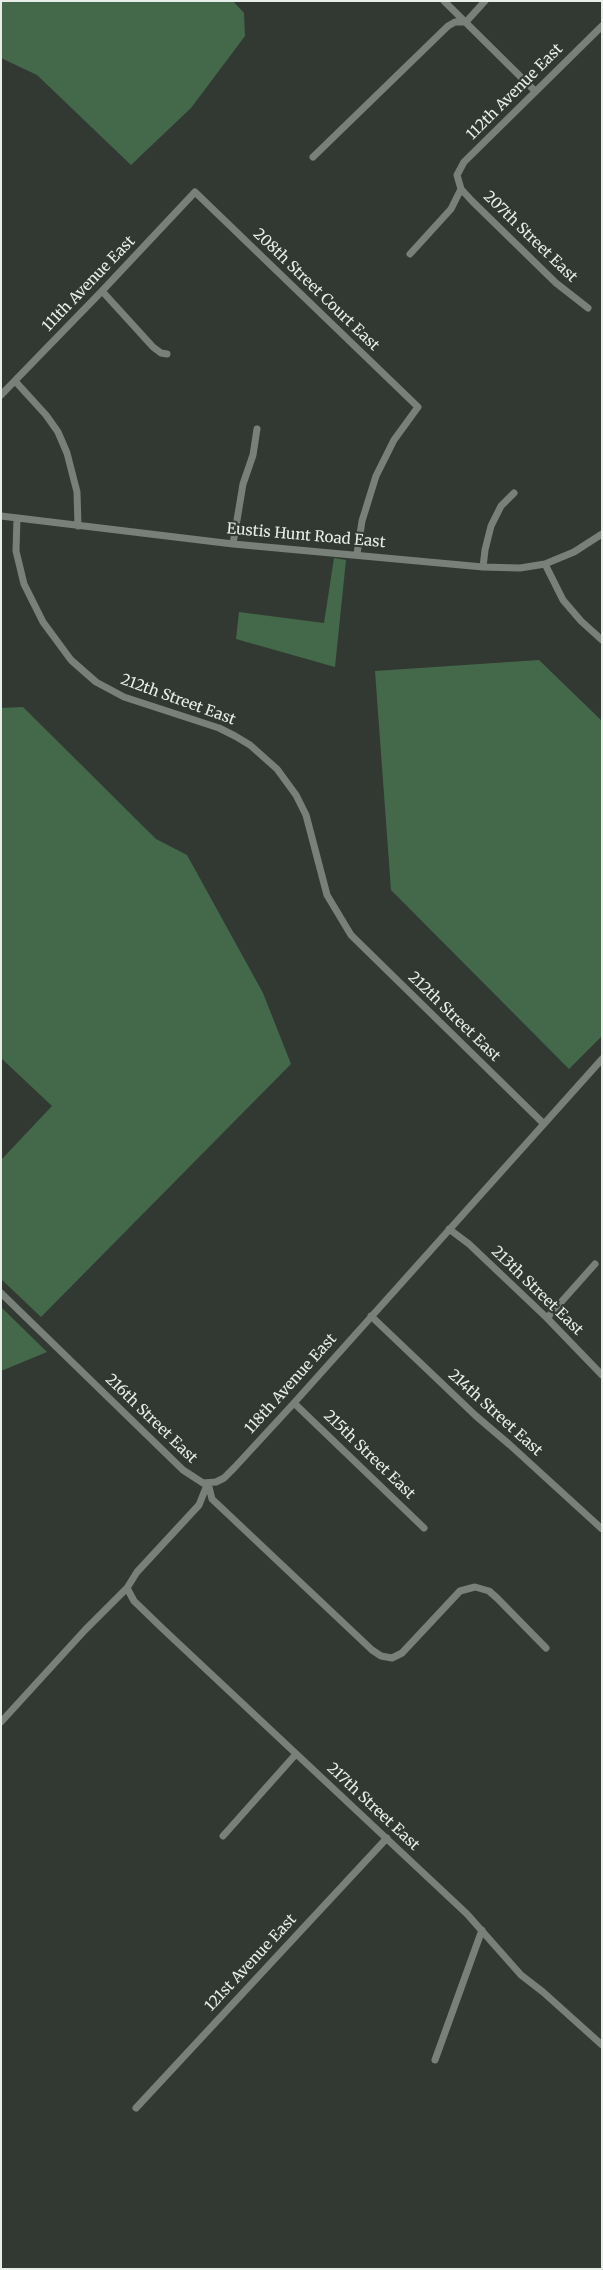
<!DOCTYPE html>
<html>
<head>
<meta charset="utf-8">
<style>
  body { margin:0 }
  #map { position:relative; width:603px; height:2270px; overflow:hidden; background:#313932; font-family:Merriweather,serif }
  canvas { display:block }
  .frame { position:absolute; inset:0; border:2px solid #e7ede8; pointer-events:none }
</style>
</head>
<body>
<div id="map">
<canvas width="603" height="2270"></canvas>
<div class="frame"></div>
</div>
<script>
const context = document.querySelector('canvas').getContext('2d');
context.lineJoin = 'round';
function fill(path, color) {
  context.fillStyle = color;
  context.fill(path, 'evenodd');
}
function shape(rows) {
  const path = new Path2D();
  for (const r of rows) {
    path.moveTo(r[0], r[1]);
    for (let i = 2; i < r.length; i += 2) path.lineTo(r[i], r[i + 1]);
  }
  return path;
}
function strokePath(path, color, width, dash) {
  context.strokeStyle = color;
  context.lineWidth = width;
  context.lineCap = dash ? 'butt' : 'round';
  context.setLineDash(dash || []);
  context.stroke(path);
}
function drawText(font, color, halo, rows, align = 'center') {
  context.font = font + ' Merriweather,serif';
  context.lineWidth = 4.5;
  context.setLineDash([]);
  context.textBaseline = 'middle';
  context.strokeStyle = halo;
  context.fillStyle = color;
  for (const [text, x, y, turn = 0] of rows) {
    context.save();
    context.translate(x, y);
    context.rotate((+turn || 0) * Math.PI / 180);
    context.textAlign = isNaN(turn) ? turn : align;
    if (halo) context.strokeText(text, 0, 0);
    context.fillText(text, 0, 0);
    context.restore();
  }
}
fill(shape([
  [1,1,233,1,244,13,245,36,191,108,131,165,37,75,1,58],
  [334,558,346,560,335,667,236,639,239,612,324,623],
  [539,660,602,721,602,1036,569,1069,391,890,375,671],
  [23,707,156,839,187,855,263,993,291,1064,41,1317,1,1279,1,1160,52,1106,1,1058,1,708],
  [1,1307,47,1352,1,1371]
]), '#44694a');
strokePath(shape([
  [444,1,535,91],
  [313,157,448,26,455,22,466,22,485,1],
  [410,254,451,209,461,189],
  [102,291,153,347,161,353,167,354],
  [588,308,556,283,472,201,461,189,457,175,464,162,602,26],
  [15,381,46,415,58,432,67,453,77,492,78,526],
  [1,395,102,291,195,192,418,407,394,440,376,476,362,521,357,554],
  [1,516,233,544,483,567,520,568,545,564,574,552,602,534],
  [17,518,16,551,24,584,43,622,71,660,96,682,124,697,219,728,235,736,250,745,277,769,296,795,306,815,327,895,351,935,544,1124],
  [233,544,243,484,253,455,257,429],
  [545,564,563,600,581,621,602,640],
  [483,567,485,550,491,526,501,506,514,493],
  [449,1229,469,1244,547,1318,602,1375],
  [1,1293,183,1470,203,1483,216,1482,224,1478,235,1467,294,1403,602,1059],
  [371,1316,476,1416,510,1445,602,1529],
  [547,1318,595,1264],
  [294,1403,424,1528],
  [208,1483,212,1499,372,1650,381,1656,392,1658,402,1653,460,1591,475,1587,489,1591,497,1598,546,1648],
  [127,1588,134,1601,163,1629,467,1914,521,1975,543,1992,602,2045],
  [1,1722,85,1630,127,1588,137,1572,199,1505,207,1485],
  [223,1836,296,1754],
  [435,2060,482,1930],
  [136,2108,387,1838]
]), '#788179', 7);
drawText('15px', '#e7ede8', '#313932', [
  ["112th Avenue East",515,92,-45],
  ["207th Street East",530,237,44],
  ["111th Avenue East",89,284,-46],
  ["208th Street Court East",316,290,44],
  ["Eustis Hunt Road East",306,536,5],
  ["212th Street East",178,700,20],
  ["212th Street East",454,1017,44],
  ["213th Street East",537,1291,44],
  ["118th Avenue East",291,1384,-48],
  ["214th Street East",495,1413,42],
  ["216th Street East",151,1419,44],
  ["215th Street East",369,1455,44],
  ["217th Street East",373,1807,43],
  ["121st Avenue East",251,1963,-47]
]);
</script>
</body>
</html>
